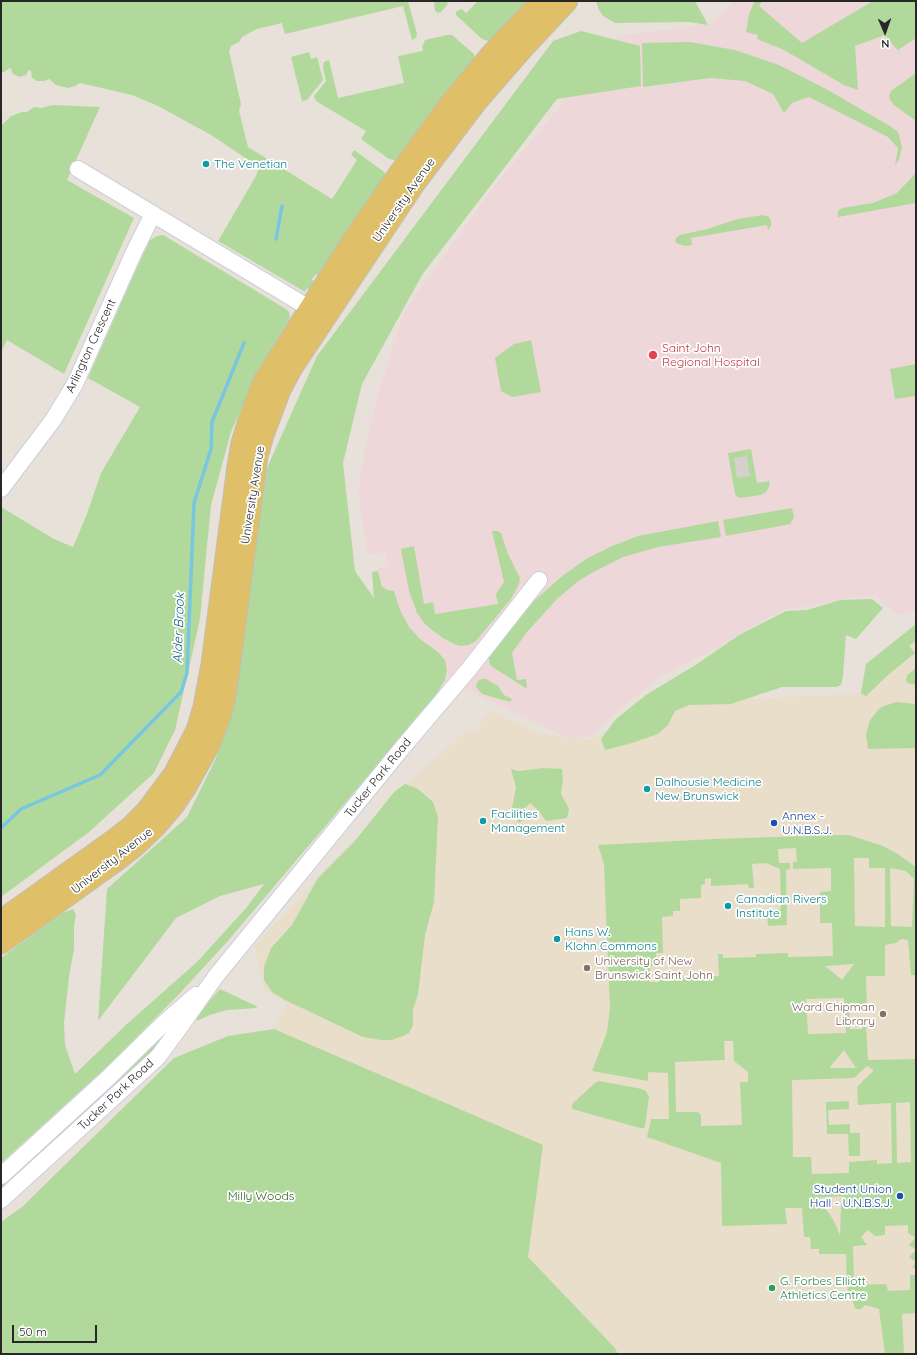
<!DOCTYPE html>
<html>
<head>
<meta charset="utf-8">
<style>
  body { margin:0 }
  #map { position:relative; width:917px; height:1355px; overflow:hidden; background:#e8e1da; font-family:Quicksand,sans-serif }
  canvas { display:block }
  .frame { position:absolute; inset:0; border:2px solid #272727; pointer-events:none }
  .north { position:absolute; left:865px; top:12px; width:40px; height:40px; -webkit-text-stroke:3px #fff; paint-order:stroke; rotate:178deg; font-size:11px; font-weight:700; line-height:16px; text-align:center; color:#272727 }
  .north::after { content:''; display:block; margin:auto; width:14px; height:18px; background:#272727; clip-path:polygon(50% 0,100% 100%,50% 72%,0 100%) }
  .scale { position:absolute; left:12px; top:1325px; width:85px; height:18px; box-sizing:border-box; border:2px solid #272727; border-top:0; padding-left:5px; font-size:12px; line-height:14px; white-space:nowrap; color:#272727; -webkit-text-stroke:3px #fff; paint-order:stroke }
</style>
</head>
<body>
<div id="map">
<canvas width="917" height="1355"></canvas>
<div class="frame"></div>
<div class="north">N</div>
<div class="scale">50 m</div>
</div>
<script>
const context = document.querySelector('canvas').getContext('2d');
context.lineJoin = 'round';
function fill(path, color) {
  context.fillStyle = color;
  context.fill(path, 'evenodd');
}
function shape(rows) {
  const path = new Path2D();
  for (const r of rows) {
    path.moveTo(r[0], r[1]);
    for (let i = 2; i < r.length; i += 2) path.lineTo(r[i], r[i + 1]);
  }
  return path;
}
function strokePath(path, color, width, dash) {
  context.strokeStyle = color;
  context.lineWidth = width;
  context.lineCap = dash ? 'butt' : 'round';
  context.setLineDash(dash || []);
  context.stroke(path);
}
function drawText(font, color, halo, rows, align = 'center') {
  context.font = font + ' Quicksand,sans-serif';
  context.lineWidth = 3.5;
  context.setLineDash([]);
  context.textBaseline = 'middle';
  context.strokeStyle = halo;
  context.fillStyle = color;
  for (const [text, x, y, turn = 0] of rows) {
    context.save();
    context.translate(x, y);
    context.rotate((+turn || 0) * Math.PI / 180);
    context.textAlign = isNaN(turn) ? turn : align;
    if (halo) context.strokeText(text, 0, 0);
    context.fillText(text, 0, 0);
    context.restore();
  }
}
fill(shape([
  [916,624,916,1354,618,1354,615,1348,528,1257,542,1145,274,1029,288,1004,264,990,254,946,416,775,464,733,478,729,480,722,491,711,540,734,589,740,607,731,672,710,683,703,861,693,866,664]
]), '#e8deca');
fill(shape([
  [734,1,916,1,916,611,900,615,875,596,840,599,813,606,786,609,758,623,721,645,658,678,598,728,592,736,584,738,566,737,477,695,447,675,447,664,445,660,438,652,420,639,409,627,400,610,394,591,388,590,382,587,378,568,388,565,386,552,368,555,358,491,368,433,378,393,405,310,492,189,618,36,710,24]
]), '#eed7d9');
fill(shape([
  [1,1,408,1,417,34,416,38,412,40,403,6,285,34,282,23,257,29,242,37,239,42,231,46,229,51,241,104,239,111,248,147,332,199,357,160,351,155,354,150,383,171,386,174,319,274,315,275,312,279,314,283,311,288,306,289,305,292,300,289,218,241,256,176,258,170,256,165,211,135,158,106,132,95,80,83,75,86,68,88,56,85,49,79,44,81,37,81,32,78,31,71,30,70,28,71,26,75,20,77,13,74,11,69,10,68,4,72,1,72],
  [434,1,447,1,448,4,441,12,438,13,435,11],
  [478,1,527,1,490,41,488,41,482,39,456,15,456,12,459,10,462,9,466,13],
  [596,1,695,1,708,25,689,22,615,23,603,16,599,10],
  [755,1,762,1,759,6,802,43,873,1,916,1,916,38,898,50,905,59,885,35,855,46,858,90,844,85,784,50,757,39,758,35,746,32,749,14],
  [581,31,640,46,641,86,557,99,422,275,362,384,343,463,355,571,374,598,372,572,378,571,382,587,388,590,394,591,400,610,409,627,420,639,438,652,445,660,447,670,445,680,434,698,227,942,181,992,110,1064,1,1163,1,958,62,913,73,909,76,915,74,926,74,949,69,977,64,1023,65,1045,75,1074,127,1024,197,962,247,907,264,884,220,896,176,918,98,1021,107,889,187,817,216,758,234,703,267,468,317,356,553,41],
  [447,35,452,35,474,54,474,60,395,160,389,159,361,139,366,131,316,101,314,96,326,81,323,67,324,62,329,60,338,98,404,83,398,56,423,51,422,47,425,40],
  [690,42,735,50,779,65,826,89,890,126,898,132,902,147,899,160,895,165,898,148,888,137,809,97,792,103,784,113,773,94,745,81,710,78,643,87,642,43],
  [309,52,311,59,317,57,323,80,307,100,302,101,291,57],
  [916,73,916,121,894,105,890,100,889,96,891,91],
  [53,105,100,107,67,180,134,218,64,374,7,340,1,352,1,126,11,116,22,112,27,112,34,107,41,108],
  [916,173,916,203,838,217,838,211,842,208,873,203,897,193],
  [763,215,769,217,771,221,771,226,768,230,767,225,691,238,692,245,685,246,678,244,675,241,676,238,680,235,707,229,738,219],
  [163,235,286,309,289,312,290,318,258,370,231,432,211,505,200,619,175,730,154,773,89,832,1,897,1,507,54,539,73,547,87,514,101,473,140,407,88,378,134,274,150,240,157,236],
  [531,340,541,392,512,397,501,391,495,358,514,344],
  [916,364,916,396,895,399,890,369],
  [751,449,757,483,770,481,769,487,766,492,761,495,739,498,735,494,728,453],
  [792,508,794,517,791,522,791,524,726,536,723,520],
  [718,521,721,537,658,547,623,557,588,575,577,582,557,599,527,632,512,653,517,680,526,679,527,689,491,666,489,662,489,657,492,651,535,600,561,577,586,559,612,546,638,536],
  [492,531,498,531,501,533,508,554,520,578,519,584,511,599,476,641,469,645,460,646,454,644,443,638,432,630,425,624,417,613,409,591,401,549,414,546,424,604,433,602,435,614,498,604,496,594,504,582],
  [872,599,883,608,856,639,846,635,843,676,841,685,836,687,782,687,731,704,689,705,675,711,668,725,658,734,632,743,605,750,601,739,616,719,646,695,697,664,739,635,786,611,807,610,840,600],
  [916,624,916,641,909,646,915,653,888,675,866,696,861,693,866,664],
  [916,668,916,685,908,683,906,680,907,675],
  [481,679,486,679,498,686,504,695,512,699,510,702,482,694,476,687,477,682],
  [897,702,916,704,916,748,868,749,866,734,870,720,879,709,884,706],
  [544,768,562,769,563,779,561,794,569,809,567,818,546,821,539,811,530,803,525,808,524,820,518,823,512,808,516,788,511,769,518,771],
  [405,784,418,789,433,802,438,817,434,902,425,935,418,994,413,1010,413,1025,409,1033,403,1036,392,1040,381,1040,363,1037,285,1000,272,992,264,980,264,967,271,948,292,925,318,878,354,842,395,791],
  [837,835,849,835,883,846,896,853,916,867,916,1022,915,975,911,975,908,940,901,939,896,943,885,945,885,976,866,976,867,1011,863,1012,862,1008,849,1008,850,1029,862,1029,862,1024,866,1024,868,1060,916,1059,916,1268,912,1268,916,1262,909,1257,916,1250,909,1245,915,1238,908,1233,908,1225,885,1226,885,1235,875,1236,868,1230,861,1237,867,1245,853,1246,854,1285,886,1284,888,1291,910,1290,910,1275,916,1275,916,1313,902,1314,904,1354,885,1354,879,1309,865,1305,860,1310,855,1308,847,1287,846,1254,819,1254,819,1249,811,1249,810,1237,804,1237,802,1208,785,1208,787,1224,722,1226,721,1163,647,1137,651,1119,669,1119,668,1073,648,1072,648,1081,592,1071,607,1032,610,1008,604,864,598,845,715,839],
  [796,848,797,862,793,862,793,869,831,868,831,891,820,892,820,923,832,923,833,956,788,957,788,953,756,954,756,957,723,958,723,954,718,954,719,976,659,978,659,982,650,982,650,966,656,966,656,953,663,953,662,917,673,916,673,911,680,911,680,899,701,898,701,885,705,884,705,879,711,878,711,886,748,884,749,888,754,888,752,864,766,863,780,869,781,909,769,910,767,915,768,926,787,925,786,870,790,869,790,863,779,863,778,849],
  [854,858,869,858,869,868,885,868,885,927,855,926],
  [890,868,906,871,914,879,912,927,891,926],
  [854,964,842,980,825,966],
  [844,998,846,1033,808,1034,806,999],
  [724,1041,733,1041,734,1061,748,1072,748,1082,740,1082,742,1125,701,1126,701,1115,697,1112,676,1112,675,1062,725,1060],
  [844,1050,856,1068,829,1068],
  [867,1066,874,1070,857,1087,858,1105,891,1103,892,1163,877,1164,877,1160,849,1162,849,1173,812,1174,811,1157,793,1157,792,1080,854,1078],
  [910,1102,911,1162,897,1163,896,1103],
  [843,1196,841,1208,840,1236,836,1225,829,1213,815,1198],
  [220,989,256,1006,257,1008,227,1010,210,1015,199,1020,197,1020,195,1017],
  [274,1029,543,1145,528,1257,615,1348,618,1354,1,1354,1,1222,22,1207,174,1058,228,1036],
  [165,1032,168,1033,151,1053,1,1192,1,1184,55,1136],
  [599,1081,642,1089,646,1091,649,1097,645,1126,644,1128,640,1128,572,1109,572,1104,595,1083],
  [849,1101,849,1109,828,1110,829,1125,850,1124,850,1133,860,1133,860,1156,849,1156,848,1134,827,1134,826,1102]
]), '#b2d99c');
fill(shape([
  [747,456,750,476,737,478,734,458]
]), '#d5d1cc');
strokePath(shape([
  [276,239,282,206],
  [1,828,21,809,100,775,181,692,187,673,194,503,211,449,212,422,244,343]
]), '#78c6df', 3.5);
const minor = shape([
  [78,169,319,314],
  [1,489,53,420,75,384,134,252,153,214],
  [1,1176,108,1078,164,1023,196,995],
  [1,1200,158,1057,180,1027,216,976,403,747,469,669,539,580]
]);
const major = shape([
  [1,921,114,840,132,826,146,812,175,773,197,730,204,707,212,664,238,466,242,443,248,423,263,383,352,242,399,174,451,103,490,56,542,1],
  [1,943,117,860,136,845,155,827,173,806,187,785,210,743,219,719,225,698,257,456,263,435,280,390,291,369,414,184,476,102,523,48,567,1]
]);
strokePath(minor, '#cccfda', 18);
strokePath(major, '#bebebe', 23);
strokePath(minor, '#fff', 16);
strokePath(major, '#dfc068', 21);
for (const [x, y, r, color] of [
  [206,164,4,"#0f9aa8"],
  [653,355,5,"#e0444e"],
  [647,789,4,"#0f9aa8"],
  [483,821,4,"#0f9aa8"],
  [774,823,4,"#1a4fb4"],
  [728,906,4,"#0f9aa8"],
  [557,939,4,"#0f9aa8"],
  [587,968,4,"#8d6e63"],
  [883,1014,4,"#8d6e63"],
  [900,1196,4,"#1a4fb4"],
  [772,1288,4,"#2e9e5b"]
]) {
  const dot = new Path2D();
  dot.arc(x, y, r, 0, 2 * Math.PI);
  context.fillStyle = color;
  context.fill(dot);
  strokePath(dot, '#fff', 1.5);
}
drawText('12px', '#0d838f', '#fff', [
  ["The Venetian",214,164],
  ["Dalhousie Medicine",655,782],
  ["New Brunswick",655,796],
  ["Facilities",491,814],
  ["Management",491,828],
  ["Canadian Rivers",736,899],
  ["Institute",736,913],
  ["Hans W.",565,932],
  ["Klohn Commons",565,946]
], 'left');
drawText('12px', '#272727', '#fff', [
  ["University Avenue",404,200,-55],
  ["Arlington Crescent",91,346,-65],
  ["University Avenue",253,495,-81],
  ["Tucker Park Road",378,778,-51],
  ["University Avenue",112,861,-38],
  ["Tucker Park Road",116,1095,-43]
]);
drawText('12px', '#be3a42', '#fff', [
  ["Saint John",662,348],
  ["Regional Hospital",662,362]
], 'left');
drawText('12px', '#164399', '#fff', [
  ["Annex -",782,816],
  ["U.N.B.S.J.",782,830],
  ["Student Union",892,1189,"right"],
  ["Hall - U.N.B.S.J.",892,1203,"right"]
], 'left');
drawText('12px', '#785e54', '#fff', [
  ["University of New",595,961],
  ["Brunswick Saint John",595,975],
  ["Ward Chipman",875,1007,"right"],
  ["Library",875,1021,"right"]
], 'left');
drawText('12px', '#2e5a21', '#fff', [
  ["Milly Woods",261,1196]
]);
drawText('12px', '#27864d', '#fff', [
  ["G. Forbes Elliott",780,1281],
  ["Athletics Centre",780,1295]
], 'left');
drawText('italic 13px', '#1c6385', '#fff', [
  ["Alder Brook",179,628,-88]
]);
</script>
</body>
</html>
